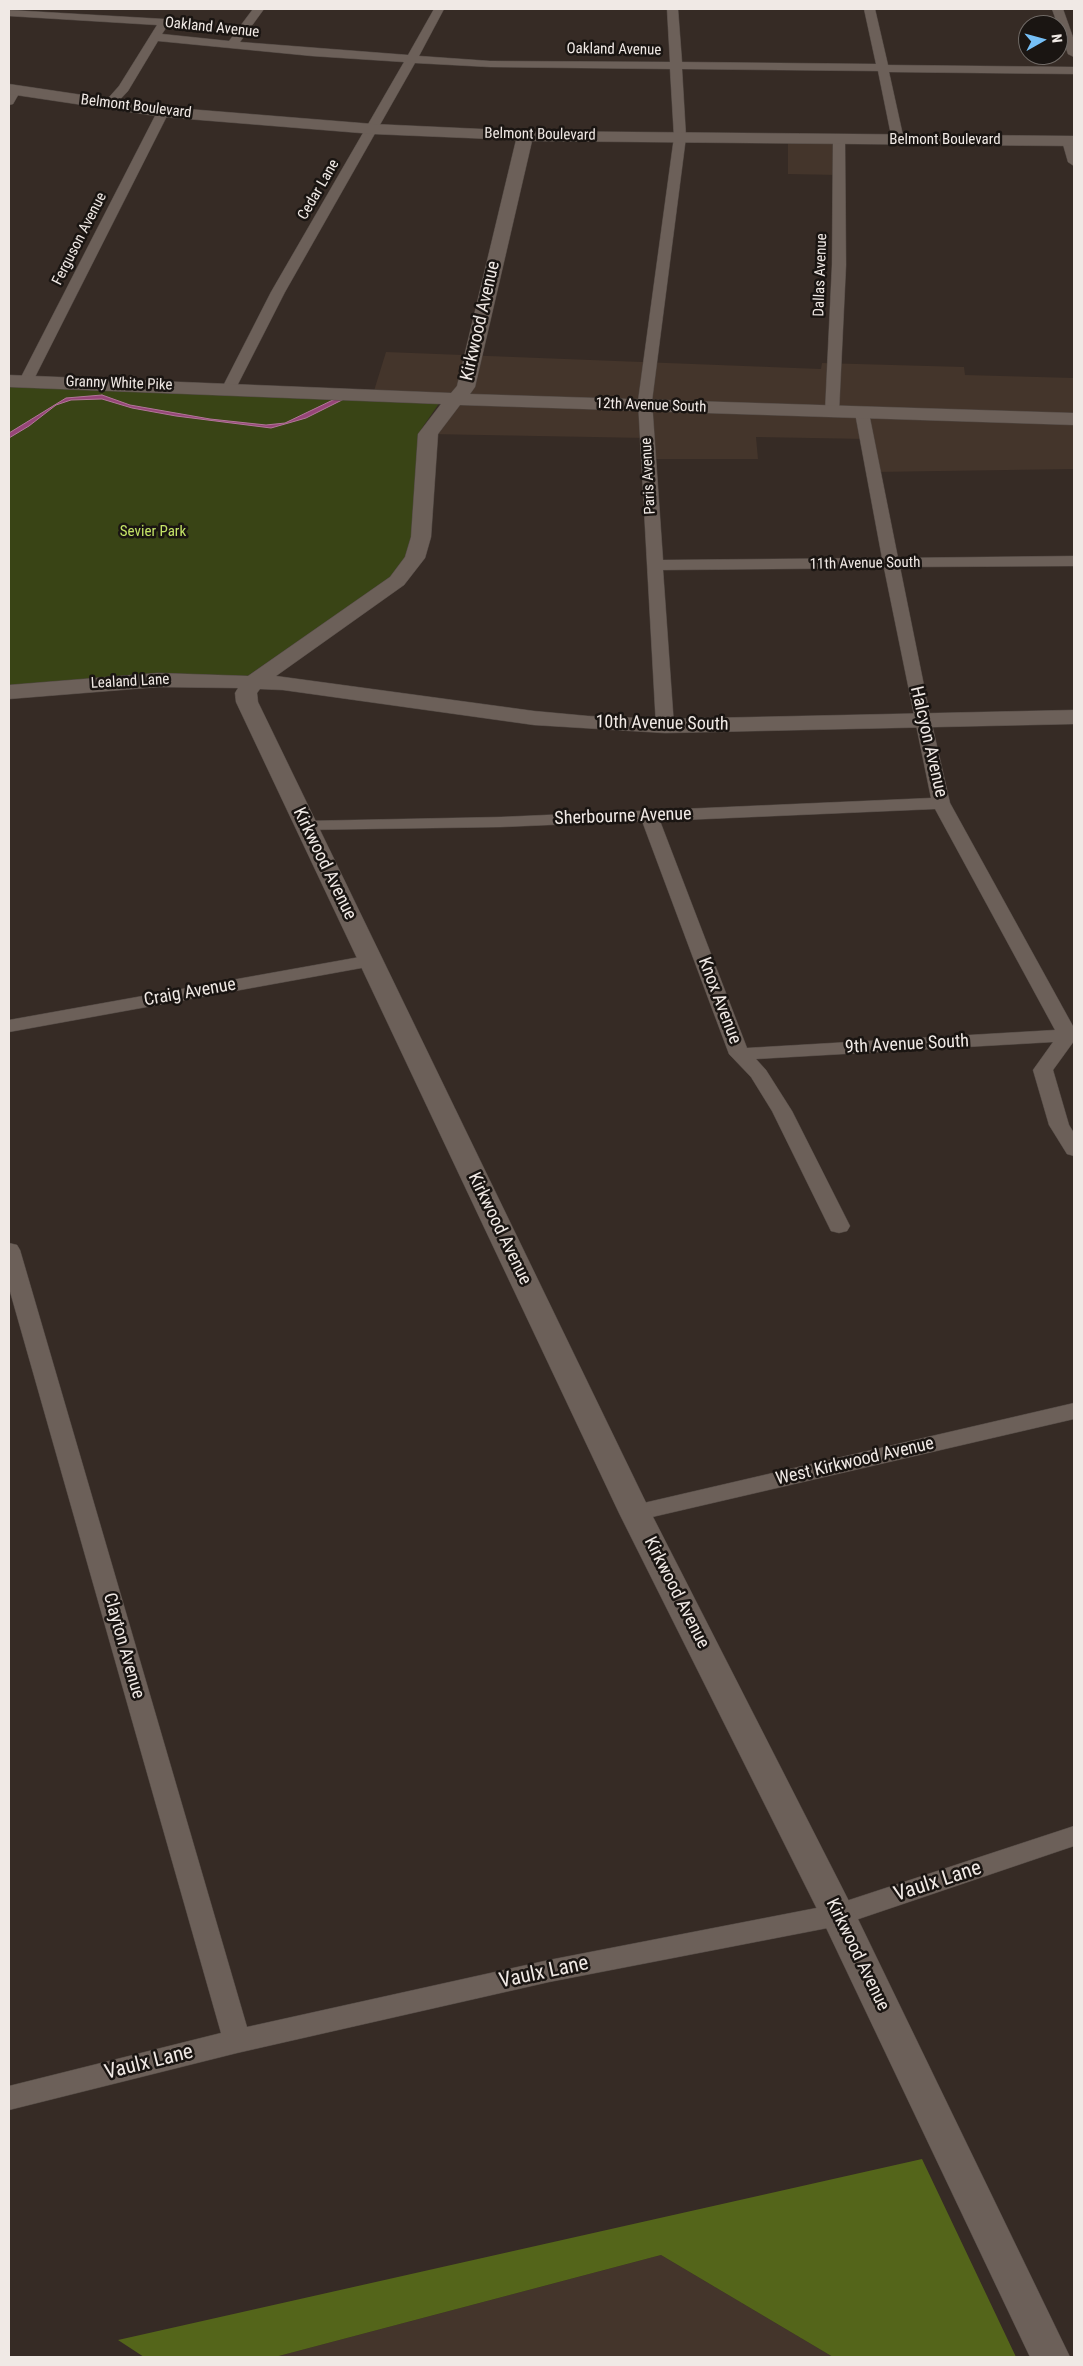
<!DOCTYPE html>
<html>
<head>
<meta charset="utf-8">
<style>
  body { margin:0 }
  #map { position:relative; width:1083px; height:2366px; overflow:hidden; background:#362b25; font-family:"Roboto Condensed",sans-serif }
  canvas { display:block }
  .frame { position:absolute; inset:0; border:10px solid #f0e9e5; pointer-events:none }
  .north { position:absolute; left:1018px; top:15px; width:50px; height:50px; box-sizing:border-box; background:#1a1512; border:1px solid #706a66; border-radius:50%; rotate:83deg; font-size:14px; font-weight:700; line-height:20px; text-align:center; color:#f0e9e5 }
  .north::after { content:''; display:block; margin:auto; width:18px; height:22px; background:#76c0f7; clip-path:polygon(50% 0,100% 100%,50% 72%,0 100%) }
</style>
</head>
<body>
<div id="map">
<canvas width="1083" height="2366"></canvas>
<div class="frame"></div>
<div class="north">N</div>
</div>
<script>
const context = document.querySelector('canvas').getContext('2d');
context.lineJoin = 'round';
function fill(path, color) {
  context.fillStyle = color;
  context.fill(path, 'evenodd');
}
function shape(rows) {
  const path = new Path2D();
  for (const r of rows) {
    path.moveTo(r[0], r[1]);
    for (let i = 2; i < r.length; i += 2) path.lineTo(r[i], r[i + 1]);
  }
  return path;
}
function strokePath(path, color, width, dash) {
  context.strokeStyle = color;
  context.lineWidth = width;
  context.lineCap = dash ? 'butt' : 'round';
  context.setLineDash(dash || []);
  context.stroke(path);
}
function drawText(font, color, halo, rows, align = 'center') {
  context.font = font + ' "Roboto Condensed",sans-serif';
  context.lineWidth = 5;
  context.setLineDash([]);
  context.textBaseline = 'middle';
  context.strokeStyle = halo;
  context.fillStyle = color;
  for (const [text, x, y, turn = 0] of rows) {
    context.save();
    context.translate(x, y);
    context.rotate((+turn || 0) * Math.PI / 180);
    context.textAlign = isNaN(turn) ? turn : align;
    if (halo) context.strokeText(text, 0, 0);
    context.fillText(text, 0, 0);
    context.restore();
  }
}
fill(shape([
  [788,139,839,139,839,175,788,174],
  [386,352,821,369,822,363,964,367,965,375,1074,378,1074,469,874,472,867,439,756,437,758,459,648,459,647,438,428,434,457,400,373,394],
  [661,2255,833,2357,275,2357]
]), '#44352b');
fill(shape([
  [9,384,249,392,440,402,422,428,413,546,395,575,246,677,55,683,9,689]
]), '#394415');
fill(shape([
  [922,2159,1016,2357,833,2357,661,2255,275,2357,144,2357,118,2340]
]), '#54651a');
const water = shape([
  [102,395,130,405,210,419,266,425,285,423,335,399,344,399,306,418,271,428,176,416,132,408,102,399,71,400,56,405,29,426,9,438,9,433,66,398,102,395]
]);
fill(water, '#964577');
strokePath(water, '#b17698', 1);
const street = shape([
  [253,9,264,9,240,42,408,55,434,9,444,9,419,56,490,61,670,62,667,9,678,9,682,62,876,64,864,9,875,9,888,65,1074,67,1074,74,889,72,904,140,898,144,892,140,878,71,682,69,686,137,652,401,663,560,882,558,855,413,862,409,869,413,898,558,1074,556,1074,566,900,567,931,720,950,803,1074,1028,1074,1041,1053,1070,1069,1125,1074,1133,1074,1156,1067,1154,1049,1125,1033,1070,1053,1042,756,1059,766,1070,792,1111,850,1226,847,1231,839,1233,831,1231,772,1111,751,1077,729,1054,642,821,501,827,299,830,296,826,299,822,305,821,501,817,931,798,884,568,663,570,674,726,671,730,665,731,659,730,656,726,638,401,674,137,670,69,490,67,415,63,285,292,236,388,229,392,222,388,271,292,404,62,312,56,158,41,128,91,113,107,109,108,103,104,119,86,157,25,9,16,9,10,164,19,170,22,162,34,229,41,253,9],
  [935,809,1055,1030,747,1048,660,821,935,809],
  [1052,9,1063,9,1074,40,1074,57,1068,54,1052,9],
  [15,86,21,90,13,104,9,105,9,91,15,86],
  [163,108,169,112,33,381,26,385,21,384,19,381,157,112,163,108],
  [839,135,845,139,846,265,839,412,832,416,825,412,832,265,833,139,839,135],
  [1068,137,1074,141,1074,166,1068,162,1062,141,1068,137],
  [371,955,378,957,381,961,378,965,9,1032,9,1020,371,955],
  [9,1243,17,1245,20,1250,247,2027,549,1960,837,1904,1074,1826,1074,1846,838,1926,549,1982,237,2053,9,2110,9,2086,221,2033,9,1288,9,1243],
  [1074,1403,1074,1419,635,1521,626,1519,623,1513,626,1507,635,1505,1074,1403]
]);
const secondary = shape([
  [9,84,163,107,373,124,525,131,1074,136,1074,146,532,141,475,387,470,394,1074,413,1074,425,460,405,438,434,431,537,425,558,404,585,276,676,534,711,588,716,665,719,1074,710,1074,724,665,733,534,725,283,690,260,689,257,693,258,702,651,1513,856,1915,1070,2357,1030,2357,820,1915,619,1513,236,702,235,693,238,688,158,687,9,699,9,685,158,673,248,676,390,577,405,557,411,537,418,434,441,404,9,387,9,375,451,393,457,386,516,140,373,134,163,117,9,94,9,84]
]);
strokePath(street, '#504742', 1);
strokePath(secondary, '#504742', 1);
fill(street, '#6c6059');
fill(secondary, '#6c6059');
drawText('15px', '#f0e9e5', '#1a1512', [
  ["Oakland Avenue",212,28,6],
  ["Oakland Avenue",614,50,1],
  ["Belmont Boulevard",136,107,7],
  ["Belmont Boulevard",540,135,1],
  ["Belmont Boulevard",945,140],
  ["Cedar Lane",319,190,-60],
  ["Ferguson Avenue",80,239,-63],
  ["Dallas Avenue",821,275,-88],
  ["Granny White Pike",119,384,2],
  ["12th Avenue South",651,406,2],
  ["Paris Avenue",649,476,-93],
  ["11th Avenue South",865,564,-1],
  ["Lealand Lane",130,682,-3]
]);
drawText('15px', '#c4e366', '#1a1512', [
  ["Sevier Park",153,532]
]);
drawText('18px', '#f0e9e5', '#1a1512', [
  ["Kirkwood Avenue",481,321,-77],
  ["10th Avenue South",662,724,1],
  ["Halcyon Avenue",928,742,77],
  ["Sherbourne Avenue",623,817,-2],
  ["Kirkwood Avenue",324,864,64],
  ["Craig Avenue",190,993,-10],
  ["Knox Avenue",719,1001,69],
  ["9th Avenue South",907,1045,-3],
  ["Kirkwood Avenue",499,1229,64],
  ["West Kirkwood Avenue",855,1462,-13],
  ["Kirkwood Avenue",676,1593,63],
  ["Clayton Avenue",123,1646,74],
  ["Kirkwood Avenue",857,1955,64]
]);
drawText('21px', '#f0e9e5', '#1a1512', [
  ["Vaulx Lane",938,1882,-18],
  ["Vaulx Lane",544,1973,-12],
  ["Vaulx Lane",149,2063,-14]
]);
</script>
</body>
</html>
